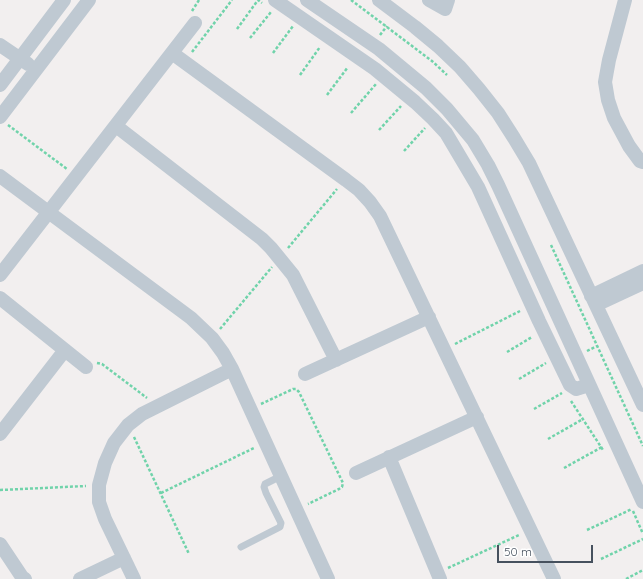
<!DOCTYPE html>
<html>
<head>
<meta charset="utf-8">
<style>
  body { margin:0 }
  #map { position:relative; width:643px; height:579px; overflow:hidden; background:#f2efef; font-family:Quicksand,sans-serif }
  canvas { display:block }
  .scale { position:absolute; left:497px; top:545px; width:96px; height:18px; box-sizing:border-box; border:2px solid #46515e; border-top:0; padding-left:5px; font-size:12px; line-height:14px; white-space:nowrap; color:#46515e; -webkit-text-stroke:3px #fff; paint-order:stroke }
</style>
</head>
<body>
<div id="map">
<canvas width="643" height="579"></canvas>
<div class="scale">50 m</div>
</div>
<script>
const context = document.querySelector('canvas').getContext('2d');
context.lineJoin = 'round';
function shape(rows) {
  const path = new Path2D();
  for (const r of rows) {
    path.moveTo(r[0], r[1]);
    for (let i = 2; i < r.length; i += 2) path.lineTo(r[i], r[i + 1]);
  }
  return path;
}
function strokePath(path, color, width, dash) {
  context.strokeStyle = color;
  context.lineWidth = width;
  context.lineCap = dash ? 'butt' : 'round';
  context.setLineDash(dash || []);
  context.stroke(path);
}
strokePath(shape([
  [351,0,432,61,447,75],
  [192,11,199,0],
  [237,29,258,0,262,3],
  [380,35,387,26],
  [250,38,271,12],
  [192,52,232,0],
  [273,53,293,26],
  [300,75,320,47],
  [327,95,348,67],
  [351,113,376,84],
  [8,125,67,169],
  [379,130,401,106],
  [404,151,425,128],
  [551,245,643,446],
  [288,248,337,189],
  [220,329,272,267],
  [455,344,520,311],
  [587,351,597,346],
  [507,352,532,337],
  [97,363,102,364,147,398],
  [519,379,546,363],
  [571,401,603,450],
  [261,404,293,389,296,389,299,392,343,483,342,487,339,489,308,504],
  [534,409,562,393],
  [134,437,189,554],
  [548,439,583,419],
  [564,468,602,447],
  [0,490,86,486],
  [161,493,254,448],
  [633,511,643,534],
  [587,530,632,509],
  [601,559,643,539],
  [448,568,519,535],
  [626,579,643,570]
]), '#70d3aa', 2.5, [3, 2]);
strokePath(shape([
  [241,547,280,527,281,523,266,493,264,487,265,484,281,476]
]), '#bfc9d2', 7);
strokePath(shape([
  [275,0,375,69,415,102,433,119,446,133,478,187,539,321,570,385,576,389,589,385],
  [307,0,379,49,426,88,447,109,473,140,488,165,498,185,643,502],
  [379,0,415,27,438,46,460,67,479,89,498,113,514,138,529,163,643,405],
  [429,0,445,9,448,0],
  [625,0,609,60,605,82,608,100,614,118,629,146,640,161,643,162],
  [0,45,28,64],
  [172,53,346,180,359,190,370,202,380,216,554,579],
  [0,85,64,0],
  [0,117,89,0],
  [116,126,262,239,271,248,293,275,336,360],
  [0,176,191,318,212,338,223,353,232,369,328,579],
  [0,275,195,23],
  [591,296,643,271],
  [0,298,86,367],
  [596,305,643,283],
  [305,374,429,317],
  [0,434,65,350],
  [389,457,440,579],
  [356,473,477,417],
  [0,544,22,577,25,579],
  [80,579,124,558],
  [134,579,105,519,99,502,99,485,105,463,114,443,128,425,142,414,232,369]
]), '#bfc9d2', 14);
</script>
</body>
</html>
